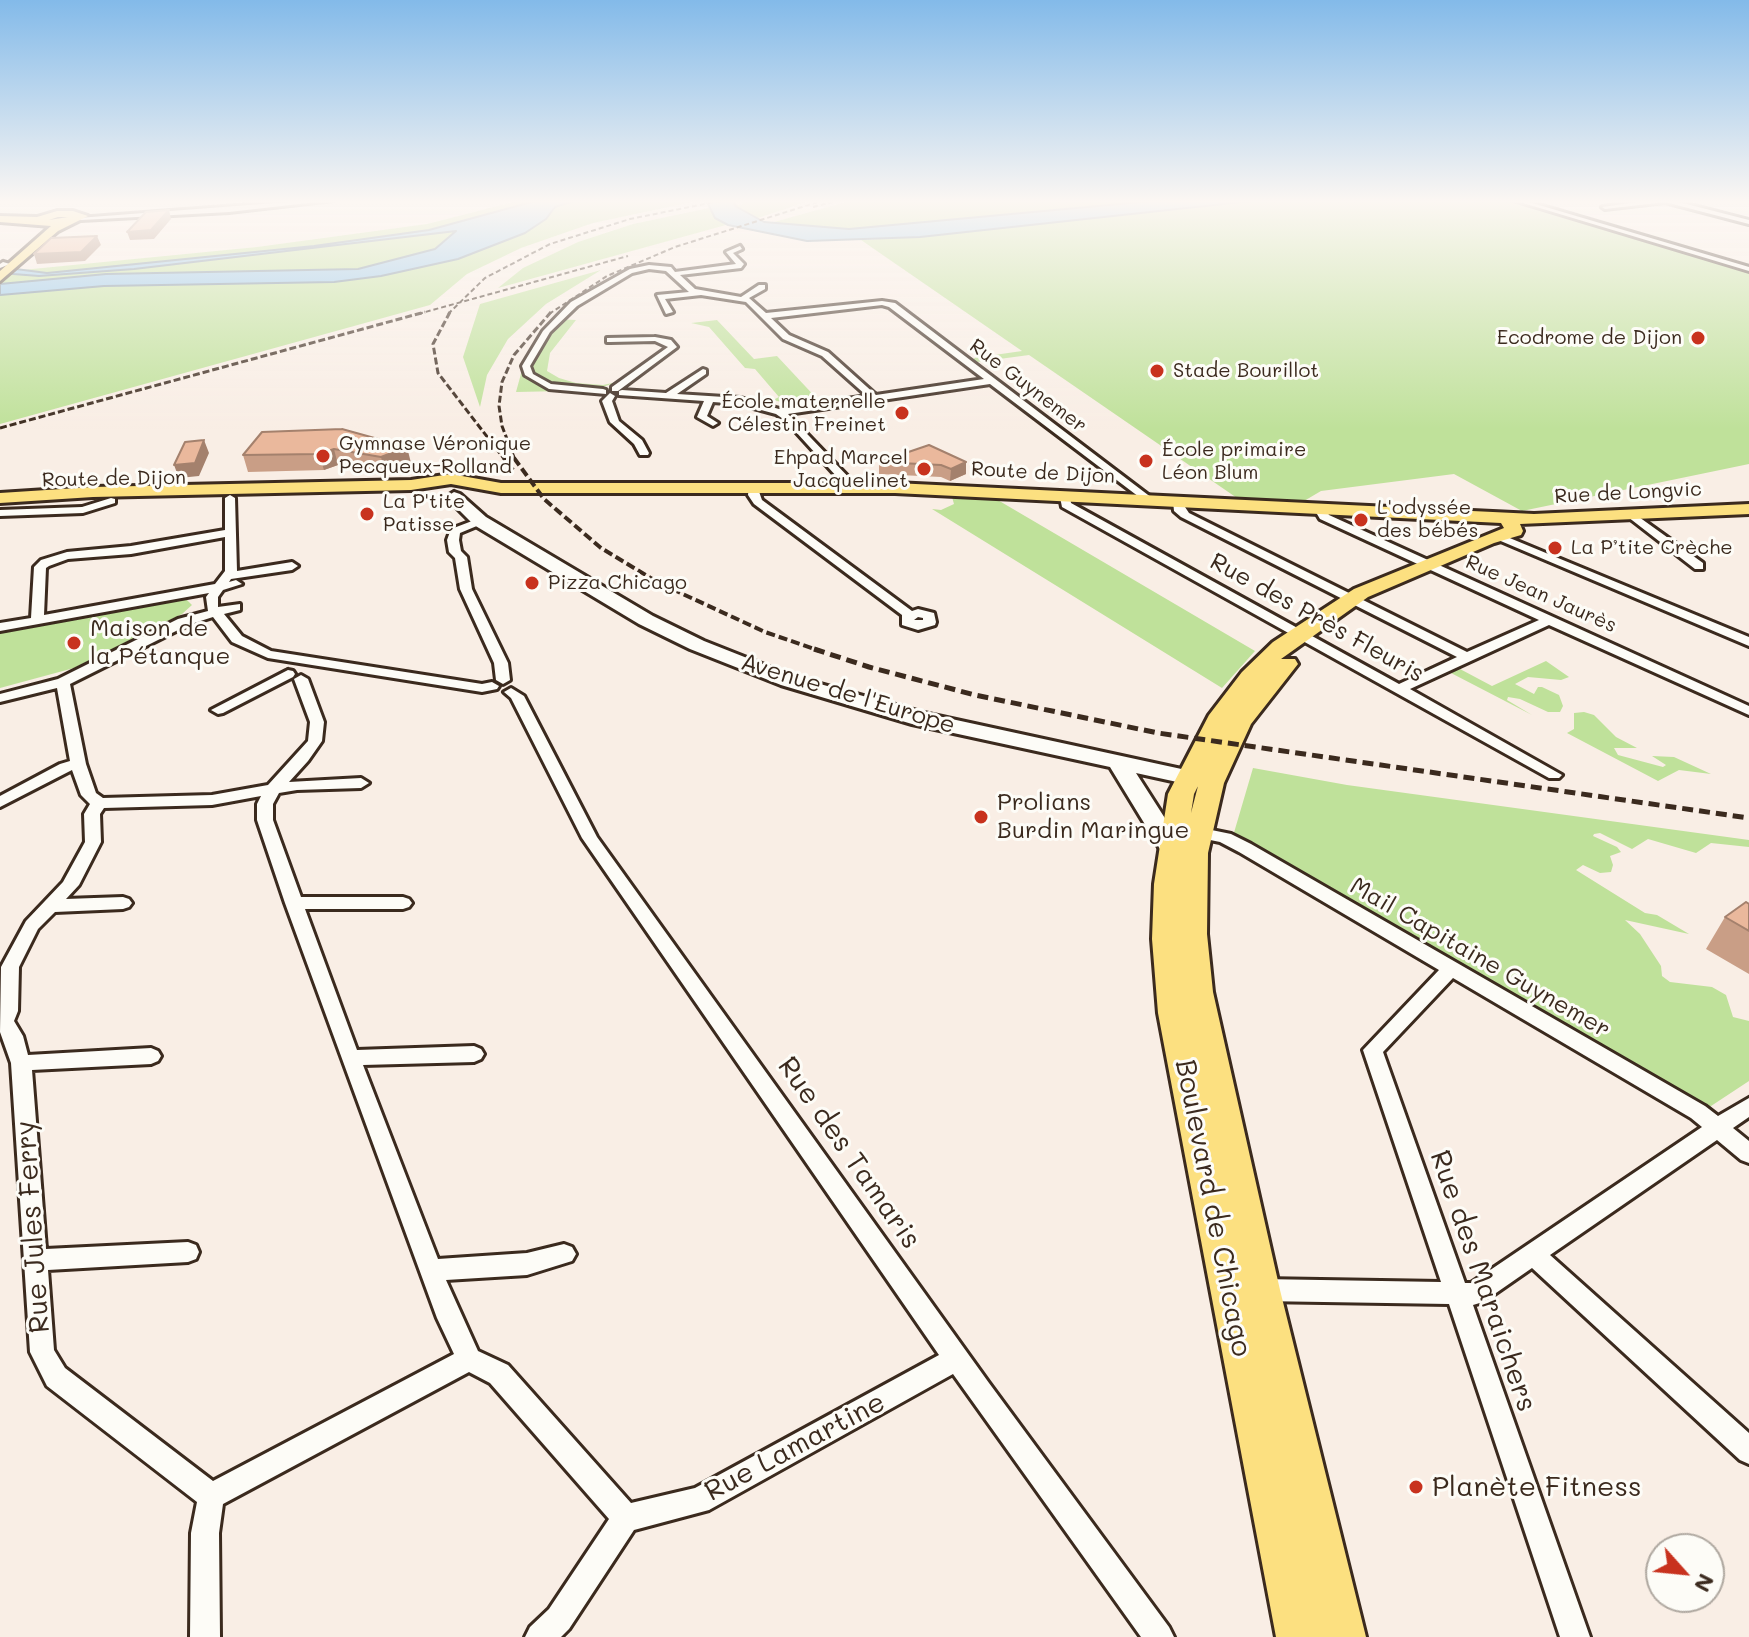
<!DOCTYPE html>
<html>
<head>
<meta charset="utf-8">
<style>
  body { margin:0 }
  #map { position:relative; width:1749px; height:1637px; overflow:hidden; background:#f9eee5; font-family:Mali,sans-serif }
  canvas { display:block }
  .north { position:absolute; left:1645px; top:1533px; width:80px; height:80px; box-sizing:border-box; background:#fdfcf7; border:2px solid #afa8a0; border-radius:50%; rotate:117deg; font-size:22px; font-weight:700; line-height:32px; text-align:center; color:#3b2a1e }
  .north::after { content:''; display:block; margin:auto; width:28px; height:36px; background:#c8321e; clip-path:polygon(50% 0,100% 100%,50% 72%,0 100%) }
</style>
</head>
<body>
<div id="map">
<canvas width="1749" height="1637"></canvas>
<div class="north">N</div>
</div>
<script>
const context = document.querySelector('canvas').getContext('2d');
context.lineJoin = 'round';
function fill(path, color) {
  context.fillStyle = color;
  context.fill(path, 'evenodd');
}
function shape(rows) {
  const path = new Path2D();
  for (const r of rows) {
    path.moveTo(r[0], r[1]);
    for (let i = 2; i < r.length; i += 2) path.lineTo(r[i], r[i + 1]);
  }
  return path;
}
function strokePath(path, color, width, dash) {
  context.strokeStyle = color;
  context.lineWidth = width;
  context.lineCap = dash ? 'butt' : 'round';
  context.setLineDash(dash || []);
  context.stroke(path);
}
function drawText(font, color, halo, rows, align = 'center') {
  context.font = font + ' Mali,sans-serif';
  context.lineWidth = 6;
  context.setLineDash([]);
  context.textBaseline = 'middle';
  context.strokeStyle = halo;
  context.fillStyle = color;
  for (const [text, x, y, turn = 0] of rows) {
    context.save();
    context.translate(x, y);
    context.rotate((+turn || 0) * Math.PI / 180);
    context.textAlign = isNaN(turn) ? turn : align;
    if (halo) context.strokeText(text, 0, 0);
    context.fillText(text, 0, 0);
    context.restore();
  }
}
fill(shape([
  [521,200,539,200,429,230,314,246,94,269,47,273,22,270,257,247,427,224],
  [577,200,702,200,593,223,521,248,467,274,430,305,0,424,0,295,104,286,334,282,381,276,458,259,525,233,546,219,555,207],
  [738,200,812,200,755,219,734,205,743,204],
  [853,200,1163,200,867,229,814,228,774,222],
  [1260,200,1508,200,1749,272,1749,464,1522,511,1454,474,1321,491,1304,501,1237,498,1029,355,977,362,973,359,984,353,994,355,1022,351,861,240,920,237],
  [709,208,715,218,726,225,498,288,523,268,578,242,633,224],
  [456,231,435,249,358,269,106,274,0,284,8,274,39,276,134,269],
  [601,270,546,304,508,339,487,375,480,407,463,357,480,304],
  [554,319,576,320,550,353,547,371,559,378,576,383,603,385,617,382,600,388,567,387,563,391,516,392,525,359],
  [717,320,754,359,777,356,820,402,794,405,773,400,779,397,755,369,745,368,709,327,691,323],
  [952,497,996,499,1255,651,1222,688,932,509,941,510,954,504],
  [172,598,186,599,192,605,182,614,74,668,0,688,0,632],
  [1546,661,1569,677,1561,680,1528,677,1515,684,1534,694,1538,687,1542,687,1559,695,1563,706,1560,712,1548,712,1520,699,1508,697,1507,700,1532,715,1451,673,1460,669,1492,686],
  [1584,712,1594,715,1616,737,1637,748,1614,748,1618,755,1663,767,1666,765,1652,756,1674,757,1711,774,1679,770,1658,781,1567,733,1574,729,1574,713],
  [1253,768,1347,785,1749,840,1749,847,1711,843,1696,853,1648,839,1632,849,1600,833,1594,834,1593,836,1617,847,1621,852,1610,856,1613,865,1611,872,1600,873,1583,865,1576,870,1645,913,1657,915,1689,934,1625,920,1640,934,1661,966,1662,976,1670,982,1712,987,1726,995,1733,1017,1749,1021,1749,1081,1708,1108,1233,836]
]), '#bfe19a');
const water = shape([
  [539,200,577,200,555,207,546,219,525,233,458,259,381,276,334,282,104,286,0,295,0,284,106,274,358,269,435,249,456,231,134,269,39,276,0,273,0,267,47,273,314,246,429,230,539,200],
  [701,200,737,200,734,204,737,207,764,222,849,229,1163,200,1260,200,920,237,807,241,728,225,715,218,708,204,701,200]
]);
fill(water, '#8dc4eb');
strokePath(water, '#6c8699', 2);
const street = shape([
  [315,200,334,200,229,212,81,220,78,218,315,200],
  [1513,200,1522,200,1749,267,1749,271,1513,200],
  [1652,200,1671,200,1749,220,1749,224,1665,202,1605,209,1602,207,1652,200],
  [740,246,742,249,733,253,744,264,741,268,680,275,695,289,741,297,759,285,765,285,765,289,749,298,766,313,882,301,895,303,1156,501,1147,503,990,384,788,414,856,485,857,487,852,490,848,489,786,421,776,414,739,404,713,402,707,416,718,423,713,426,697,417,704,401,619,395,619,391,622,390,666,393,703,369,706,370,706,374,677,394,740,398,779,409,867,396,822,356,783,339,746,302,701,295,665,299,673,312,666,314,657,295,689,292,666,271,649,269,632,273,577,306,550,332,530,366,533,374,551,384,603,389,606,390,606,394,549,389,525,375,522,366,543,331,571,302,630,269,649,265,671,267,675,272,736,264,726,252,740,246],
  [882,305,889,307,984,379,876,395,828,352,789,335,771,318,882,305],
  [3,262,10,264,0,268,0,264,3,262],
  [655,337,671,340,677,347,618,391,612,391,612,387,668,347,655,341,610,342,607,342,607,338,655,337],
  [610,393,615,396,612,401,619,421,642,440,649,453,648,455,640,455,634,444,610,422,602,401,610,393],
  [749,486,757,486,762,500,912,611,918,609,934,613,936,622,935,625,918,630,902,625,902,615,754,504,748,495,749,486],
  [918,617,923,618,923,620,914,620,918,617],
  [1065,494,1070,497,1071,503,1399,684,1457,657,1181,517,1174,511,1173,501,1181,501,1189,513,1467,652,1539,620,1320,519,1314,509,1324,507,1329,515,1749,706,1749,715,1549,625,1410,689,1562,775,1559,778,1549,778,1062,507,1060,497,1065,494],
  [230,495,235,498,237,571,292,562,298,566,292,570,231,579,229,582,236,580,242,584,223,590,218,597,218,607,240,604,240,610,224,614,242,636,271,651,482,684,492,682,499,686,497,689,482,692,268,658,232,642,213,617,188,625,70,684,86,764,96,793,103,798,212,795,268,785,308,741,310,722,294,679,301,675,308,679,324,722,322,741,308,761,289,782,361,778,369,783,361,788,297,790,279,793,273,804,273,820,301,897,403,897,409,899,412,903,409,907,403,909,305,909,357,1050,474,1046,481,1049,484,1054,481,1059,474,1062,363,1065,438,1259,527,1253,564,1244,572,1247,576,1254,572,1261,527,1275,446,1280,478,1351,508,1365,631,1503,695,1488,939,1355,582,838,511,698,504,692,511,688,524,696,597,837,989,1383,1169,1627,1174,1637,1141,1637,953,1374,709,1510,634,1530,569,1629,561,1637,525,1637,530,1627,549,1609,609,1519,490,1383,469,1372,223,1504,219,1533,220,1637,190,1637,191,1533,197,1502,47,1386,30,1352,11,1063,0,1032,1,967,26,921,63,882,85,842,84,814,90,804,81,795,72,770,0,807,0,796,60,764,70,761,57,688,0,702,0,694,58,679,178,619,208,611,206,597,209,593,0,631,0,623,31,618,34,567,41,560,67,552,131,546,225,530,225,498,230,495],
  [225,537,225,571,215,584,44,615,46,568,49,566,68,559,131,554,225,537],
  [261,796,257,804,257,820,285,903,437,1318,454,1354,213,1481,65,1368,54,1350,48,1270,188,1262,196,1259,199,1252,196,1245,188,1242,46,1249,32,1070,151,1064,158,1061,161,1056,158,1051,151,1048,28,1055,23,1036,14,1021,18,1011,19,967,38,929,55,912,123,909,129,907,132,903,129,899,123,897,66,899,79,885,101,842,100,814,104,808,212,805,261,796],
  [111,498,115,499,115,503,83,513,0,516,0,510,82,507,111,498],
  [1632,512,1703,563,1703,569,1695,569,1628,517,1626,515,1632,512],
  [480,518,484,519,484,523,460,533,459,540,461,551,467,557,472,589,508,663,510,680,503,684,496,680,494,663,460,589,455,558,449,552,447,540,451,529,480,518],
  [1500,534,1749,637,1749,646,1496,539,1494,537,1500,534],
  [288,670,293,671,295,674,293,677,223,713,218,714,211,710,288,670],
  [1192,826,1231,834,1251,844,1705,1106,1718,1116,1749,1098,1749,1117,1733,1128,1749,1141,1749,1163,1741,1160,1717,1140,1550,1255,1749,1433,1749,1464,1740,1460,1532,1268,1483,1302,1473,1305,1590,1637,1560,1637,1449,1304,1261,1301,1253,1298,1249,1290,1253,1282,1261,1279,1441,1282,1363,1050,1439,970,1239,852,1220,842,1186,835,1184,831,1186,827,1192,826],
  [1453,978,1691,1118,1702,1127,1471,1283,1465,1283,1383,1052,1453,978]
]);
const secondary = shape([
  [454,492,460,494,486,517,653,616,704,641,795,677,924,713,1209,775,1217,777,1221,782,1217,787,1209,789,1136,773,1184,848,1181,854,1163,854,1110,767,912,724,781,685,690,649,639,624,474,525,446,497,454,492]
]);
const primary = shape([
  [57,211,73,211,88,216,58,231,0,281,0,271,51,226,0,222,0,216,37,217,57,211],
  [58,217,68,217,49,220,58,217],
  [451,474,501,483,895,483,1534,514,1749,504,1749,514,1520,524,1523,531,1521,535,1494,543,1368,597,1281,659,1295,659,1298,664,1251,724,1224,783,1208,853,1207,934,1213,992,1280,1290,1366,1637,1276,1637,1158,1013,1152,939,1154,884,1168,794,1209,715,1242,672,1273,642,1354,589,1504,528,1501,523,895,493,501,493,451,484,411,490,93,497,0,503,0,493,93,487,411,480,451,474],
  [1198,786,1191,813,1194,794,1198,786]
]);
strokePath(street, '#3b2a1e', 6);
strokePath(secondary, '#3b2a1e', 6);
strokePath(primary, '#3b2a1e', 6);
fill(street, '#fdfcf7');
fill(secondary, '#fdfcf7');
fill(primary, '#fce080');
strokePath(shape([
  [813,207,840,200],
  [418,314,628,256],
  [448,314,485,278,550,244,630,219,724,200],
  [549,314,607,276,675,247,824,200]
]), '#3b2a1e', 2, [5, 3]);
strokePath(shape([
  [450,312,433,344,438,373,505,460],
  [0,428,425,312],
  [515,460,502,426,499,406,502,382,514,355,551,312]
]), '#3b2a1e', 3, [7, 3]);
strokePath(shape([
  [504,458,513,470],
  [514,458,544,499,601,548,659,583,765,632,820,651]
]), '#3b2a1e', 4, [9, 4]);
strokePath(shape([
  [814,649,869,667,975,695,1158,733,1749,818]
]), '#3b2a1e', 5, [11, 6]);
fill(shape([
  [262,432,411,463,385,474,338,465,324,470,248,472,243,455],
  [929,445,966,474,950,481,941,477,879,474,879,462],
  [1749,904,1749,974,1706,949,1725,917]
]), '#c99e86');
fill(shape([
  [169,210,171,219,154,239,130,240,127,232],
  [97,236,101,245,85,261,37,264,34,254],
  [204,440,209,453,199,476,179,478,174,465],
  [407,447,411,463,385,474,381,457],
  [334,449,338,465,324,470,319,454],
  [966,462,966,474,950,481,951,469]
]), '#a4816d');
const building = shape([
  [169,210,151,230,127,232,146,212,169,210],
  [97,236,81,252,34,254,51,238,97,236],
  [342,429,407,447,381,457,334,449,319,454,243,455,262,432,342,429],
  [204,440,195,463,174,465,185,442,204,440],
  [929,445,966,462,951,469,941,465,879,462,929,445],
  [1746,902,1749,904,1749,931,1725,917,1746,902]
]);
fill(building, '#eab89c');
strokePath(building, '#a4816d', 2);
const sky = context.createLinearGradient(0, 0, 0, 429);
sky.addColorStop(0, '#83bae9');
sky.addColorStop(0.47, '#fcf7f3');
sky.addColorStop(1, '#fcf7f300');
context.fillStyle = sky;
context.fillRect(0, 0, 1749, 429);
for (const [x, y, r, color] of [
  [1698,338,8,"#c8321e"],
  [1157,371,8,"#c8321e"],
  [902,413,8,"#c8321e"],
  [323,456,8,"#c8321e"],
  [1146,461,8,"#c8321e"],
  [924,469,8,"#c8321e"],
  [367,514,8,"#c8321e"],
  [1361,520,8,"#c8321e"],
  [1555,548,8,"#c8321e"],
  [532,583,8,"#c8321e"],
  [74,643,8,"#c8321e"],
  [981,817,8,"#c8321e"],
  [1416,1487,8,"#c8321e"]
]) {
  const dot = new Path2D();
  dot.arc(x, y, r, 0, 2 * Math.PI);
  context.fillStyle = color;
  context.fill(dot);
  strokePath(dot, '#fdfcf7', 3);
}
drawText('20px', '#3b2a1e', '#fdfcf7', [
  ["Ecodrome de Dijon",1682,338,"right"],
  ["Stade Bourillot",1173,371],
  ["École maternelle",886,402,"right"],
  ["Célestin Freinet",886,425,"right"],
  ["Gymnase Véronique",339,444],
  ["Pecqueux-Rolland",339,467],
  ["École primaire",1162,450],
  ["Léon Blum",1162,473],
  ["Ehpad Marcel",908,458,"right"],
  ["Jacquelinet",908,481,"right"],
  ["La P'tite",383,502],
  ["Patisse",383,525],
  ["L'odyssée",1377,508],
  ["des bébés",1377,531],
  ["La P’tite Crèche",1571,548],
  ["Pizza Chicago",548,583]
], 'left');
drawText('20px', '#3b2a1e', '#fdfcf7', [
  ["Rue Guynemer",1028,386,37],
  ["Route de Dijon",1043,473,3],
  ["Route de Dijon",114,479,-1],
  ["Rue de Longvic",1628,493,-3],
  ["Rue Jean Jaurès",1541,594,24]
]);
drawText('24px', '#3b2a1e', '#fdfcf7', [
  ["Rue des Près Fleuris",1317,618,29],
  ["Avenue de l'Europe",848,694,17],
  ["Mail Capitaine Guynemer",1480,958,30]
]);
drawText('24px', '#3b2a1e', '#fdfcf7', [
  ["Maison de",90,629],
  ["la Pétanque",90,657],
  ["Prolians",997,803],
  ["Burdin Maringue",997,831]
], 'left');
drawText('28px', '#3b2a1e', '#fdfcf7', [
  ["Rue des Tamaris",849,1153,55],
  ["Boulevard de Chicago",1213,1208,79],
  ["Rue Jules Ferry",33,1227,-94],
  ["Rue des Maraichers",1483,1281,71],
  ["Rue Lamartine",795,1447,-28]
]);
drawText('28px', '#3b2a1e', '#fdfcf7', [
  ["Planète Fitness",1432,1487]
], 'left');
</script>
</body>
</html>
